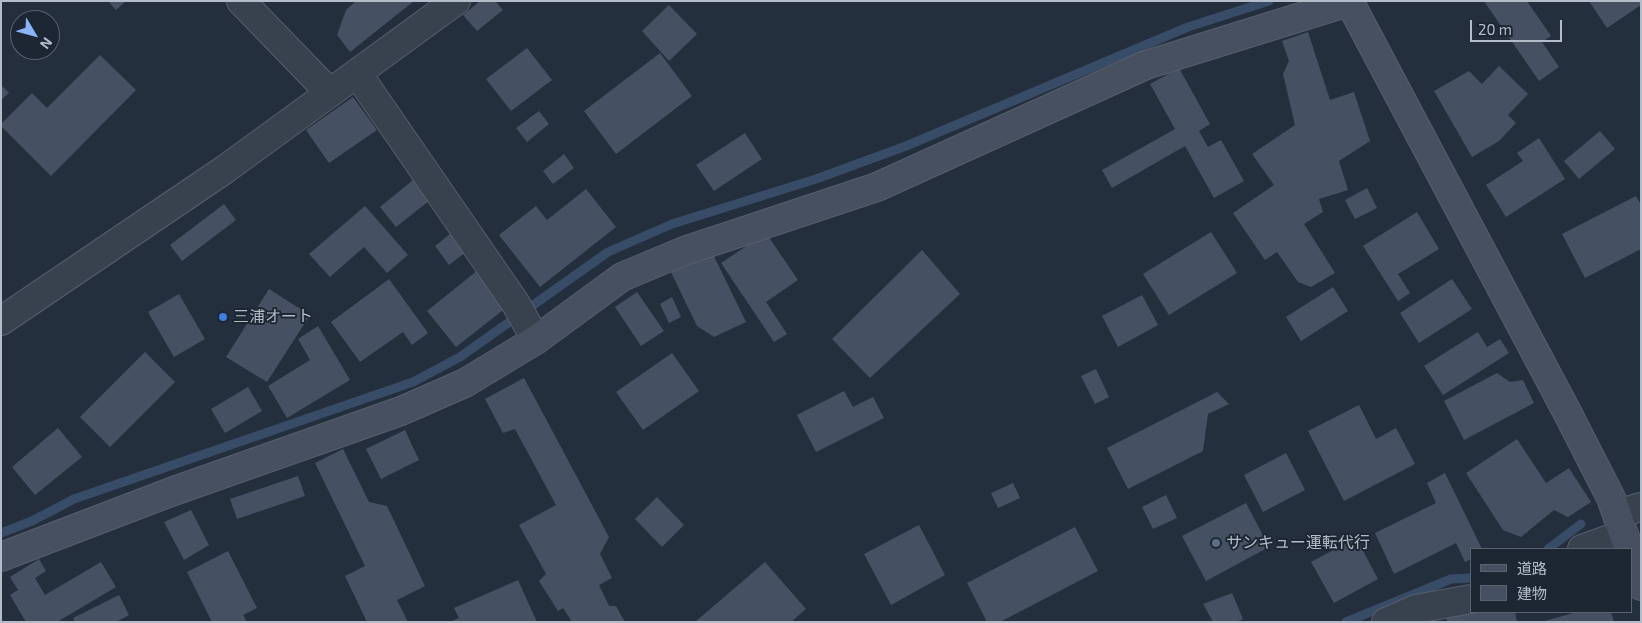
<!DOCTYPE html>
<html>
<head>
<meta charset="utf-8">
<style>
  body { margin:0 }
  #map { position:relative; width:1642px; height:623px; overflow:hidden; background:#242f3e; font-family:"Exo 2","Noto Sans JP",sans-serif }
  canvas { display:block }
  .frame { position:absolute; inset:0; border:2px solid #b4bcc9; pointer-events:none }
  .legend { position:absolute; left:1470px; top:548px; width:162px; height:65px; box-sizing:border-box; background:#1d2633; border:1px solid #59626f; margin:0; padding:6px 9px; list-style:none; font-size:15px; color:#b4bcc9 }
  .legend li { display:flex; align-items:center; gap:10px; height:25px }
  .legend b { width:25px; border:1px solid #59626f }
  .north { position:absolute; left:10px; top:10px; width:50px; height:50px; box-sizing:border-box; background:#1d2633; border:1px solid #59626f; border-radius:50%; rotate:127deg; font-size:14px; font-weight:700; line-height:20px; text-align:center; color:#b4bcc9 }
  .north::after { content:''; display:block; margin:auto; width:18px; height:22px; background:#8ab4f8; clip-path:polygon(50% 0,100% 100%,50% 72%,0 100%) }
  .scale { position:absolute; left:1470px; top:20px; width:92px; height:22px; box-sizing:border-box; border:2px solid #b4bcc9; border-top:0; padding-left:6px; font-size:15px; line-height:18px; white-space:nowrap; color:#b4bcc9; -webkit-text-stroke:4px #1d2633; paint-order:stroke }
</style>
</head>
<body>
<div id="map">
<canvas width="1642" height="623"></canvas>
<div class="frame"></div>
<ul class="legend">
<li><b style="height:6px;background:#465061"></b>道路</li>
<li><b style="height:14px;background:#455162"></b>建物</li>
</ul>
<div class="north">N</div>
<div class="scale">20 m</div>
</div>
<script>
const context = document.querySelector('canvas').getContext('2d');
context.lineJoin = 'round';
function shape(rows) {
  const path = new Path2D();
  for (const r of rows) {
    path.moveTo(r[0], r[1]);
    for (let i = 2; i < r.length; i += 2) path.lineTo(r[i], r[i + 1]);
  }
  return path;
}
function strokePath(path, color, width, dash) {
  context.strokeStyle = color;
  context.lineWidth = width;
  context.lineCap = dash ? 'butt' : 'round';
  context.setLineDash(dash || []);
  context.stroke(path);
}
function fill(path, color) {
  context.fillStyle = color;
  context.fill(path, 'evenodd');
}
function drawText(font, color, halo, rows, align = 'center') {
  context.font = font + ' "Exo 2","Noto Sans JP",sans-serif';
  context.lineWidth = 4;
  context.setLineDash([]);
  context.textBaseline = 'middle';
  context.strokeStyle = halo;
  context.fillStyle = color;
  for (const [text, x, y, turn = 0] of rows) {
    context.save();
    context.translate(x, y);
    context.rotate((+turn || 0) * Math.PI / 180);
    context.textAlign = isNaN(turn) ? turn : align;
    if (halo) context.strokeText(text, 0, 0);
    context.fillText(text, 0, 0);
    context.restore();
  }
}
strokePath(shape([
  [1,533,32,521,74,499,413,382,460,357,608,252,672,224,816,179,906,146,1188,27,1269,1],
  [1548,549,1581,524],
  [1346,622,1451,579,1471,578]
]), '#394c67', 9);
fill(shape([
  [108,1,126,1,116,10],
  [356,1,414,1,350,52,337,35,346,10],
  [480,1,495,1,503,10,477,31,463,15],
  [1484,1,1527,1,1551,36,1542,42,1559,67,1539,81],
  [1589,1,1641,1,1641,5,1607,28],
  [669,5,697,34,669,61,642,31],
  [1308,32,1330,100,1354,92,1370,141,1339,161,1348,190,1319,199,1323,212,1304,224,1335,273,1311,287,1298,282,1277,252,1265,260,1233,213,1274,185,1252,154,1295,125,1283,74,1289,61,1282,41],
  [527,48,552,80,511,111,486,79],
  [660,53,692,96,616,154,584,111],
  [100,55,136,90,51,176,1,126,1,124,32,93,47,108],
  [1499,66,1528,94,1508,115,1516,123,1499,141,1472,157,1434,91,1469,71,1482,84],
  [1179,68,1210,124,1199,131,1208,147,1221,140,1244,181,1214,198,1185,146,1112,188,1102,170,1175,129,1150,84],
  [1,85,9,93,1,100],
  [353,97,377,130,329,163,306,130],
  [539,111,549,124,527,142,516,128],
  [1600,131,1615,149,1579,179,1564,161],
  [745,133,762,159,714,191,696,165],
  [1539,138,1565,179,1506,217,1486,185,1523,161,1517,153],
  [564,154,574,168,553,184,543,171],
  [413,180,429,201,396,227,380,207],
  [1367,188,1377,208,1355,219,1345,200],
  [586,189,616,227,540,287,499,235,536,206,547,220],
  [1636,196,1641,205,1641,249,1585,278,1562,234],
  [224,204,236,220,182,261,170,245],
  [365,206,408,255,387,273,364,247,330,277,309,254],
  [1417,212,1439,249,1398,274,1410,293,1398,301,1363,246],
  [455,230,470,249,449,265,435,246],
  [1211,232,1237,273,1169,315,1143,274],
  [766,233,798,280,766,302,787,334,774,342,721,263],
  [711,250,746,322,714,337,697,326,670,270],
  [922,250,960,294,870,378,832,339],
  [478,270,507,307,456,347,427,311],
  [389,279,428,333,412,345,403,332,360,362,331,322],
  [1452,279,1472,309,1419,343,1400,313],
  [1333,287,1348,311,1301,341,1286,317],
  [269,289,310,315,267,382,226,357],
  [637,292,664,331,641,346,615,307],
  [179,294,205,339,174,357,148,312],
  [1142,295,1158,325,1118,347,1102,316],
  [672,297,681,317,669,323,660,304],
  [318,326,350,380,287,418,268,386,310,360,298,339],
  [1478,332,1487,347,1500,339,1509,353,1443,395,1424,366],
  [145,352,175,382,110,447,80,417],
  [672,353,699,391,643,430,616,392],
  [1096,369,1109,397,1095,404,1081,376],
  [1497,373,1510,382,1523,380,1534,403,1464,440,1444,401],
  [524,378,609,537,600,554,612,578,599,585,609,606,616,606,625,622,572,622,563,608,558,611,539,581,546,574,519,525,556,505,515,429,503,433,485,399],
  [248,387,262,411,225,433,211,409],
  [844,391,853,407,873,397,884,418,816,452,797,415],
  [1217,392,1229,404,1208,414,1203,451,1128,489,1107,448],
  [1359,405,1376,439,1396,428,1415,464,1344,501,1308,431],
  [58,428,82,457,35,495,12,467],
  [405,430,419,460,381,479,366,449],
  [1517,439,1546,483,1569,468,1591,502,1568,517,1554,510,1521,537,1503,530,1466,473],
  [343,449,369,502,387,506,425,586,397,600,408,622,367,622,345,576,365,566,315,463],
  [1286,453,1305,490,1263,512,1244,475],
  [1445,473,1482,549,1471,549,1471,559,1465,562,1456,543,1394,574,1375,533,1436,503,1427,483],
  [298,476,305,496,237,519,230,499],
  [1013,483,1020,498,998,508,991,493],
  [1166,495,1177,518,1153,529,1142,507],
  [657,497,684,525,662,547,635,519],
  [1246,503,1269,547,1206,581,1182,536],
  [191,510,209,545,184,560,164,522],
  [919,525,945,575,891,605,864,554],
  [1075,527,1098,571,1000,622,987,622,967,583],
  [1356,538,1378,579,1334,603,1311,562],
  [228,551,257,608,243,615,247,622,212,622,187,572],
  [39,559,46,571,35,578,45,595,101,562,116,587,57,622,26,622,10,595,18,590,10,577],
  [765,562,806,609,791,622,695,622],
  [518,580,537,622,450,622,459,618,454,608],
  [1232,593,1243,619,1236,622,1213,622,1203,604],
  [119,595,129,615,116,622,75,622,73,618],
  [1471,612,1515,612,1517,622,1447,622,1446,615],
  [1577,612,1611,612,1614,622,1541,622]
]), '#455162');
const street = shape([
  [241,1,330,93],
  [357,73,516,304,536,340],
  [1,321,224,170,456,1],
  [1617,514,1641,507],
  [1582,549,1624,534],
  [1386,622,1416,609,1471,599]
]);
const secondary = shape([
  [1349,1,1567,412,1611,498,1629,549],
  [1631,554,1641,586],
  [1,557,171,492,401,411,465,383,536,340,622,277,684,251,877,187,1146,65,1349,2]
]);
strokePath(street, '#565f6c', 30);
strokePath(secondary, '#565f6c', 30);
strokePath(street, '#38414e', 28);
strokePath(secondary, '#465061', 28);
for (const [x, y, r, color] of [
  [223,317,5,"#3f7fe0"],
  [1216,543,5,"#5c6f8a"]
]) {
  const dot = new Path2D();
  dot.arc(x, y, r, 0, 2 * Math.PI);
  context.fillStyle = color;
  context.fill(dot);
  strokePath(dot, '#1d2633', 2);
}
drawText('16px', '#b4bcc9', '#1d2633', [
  ["三浦オート",233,317],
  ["サンキュー運転代行",1226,543]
], 'left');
</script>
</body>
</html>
